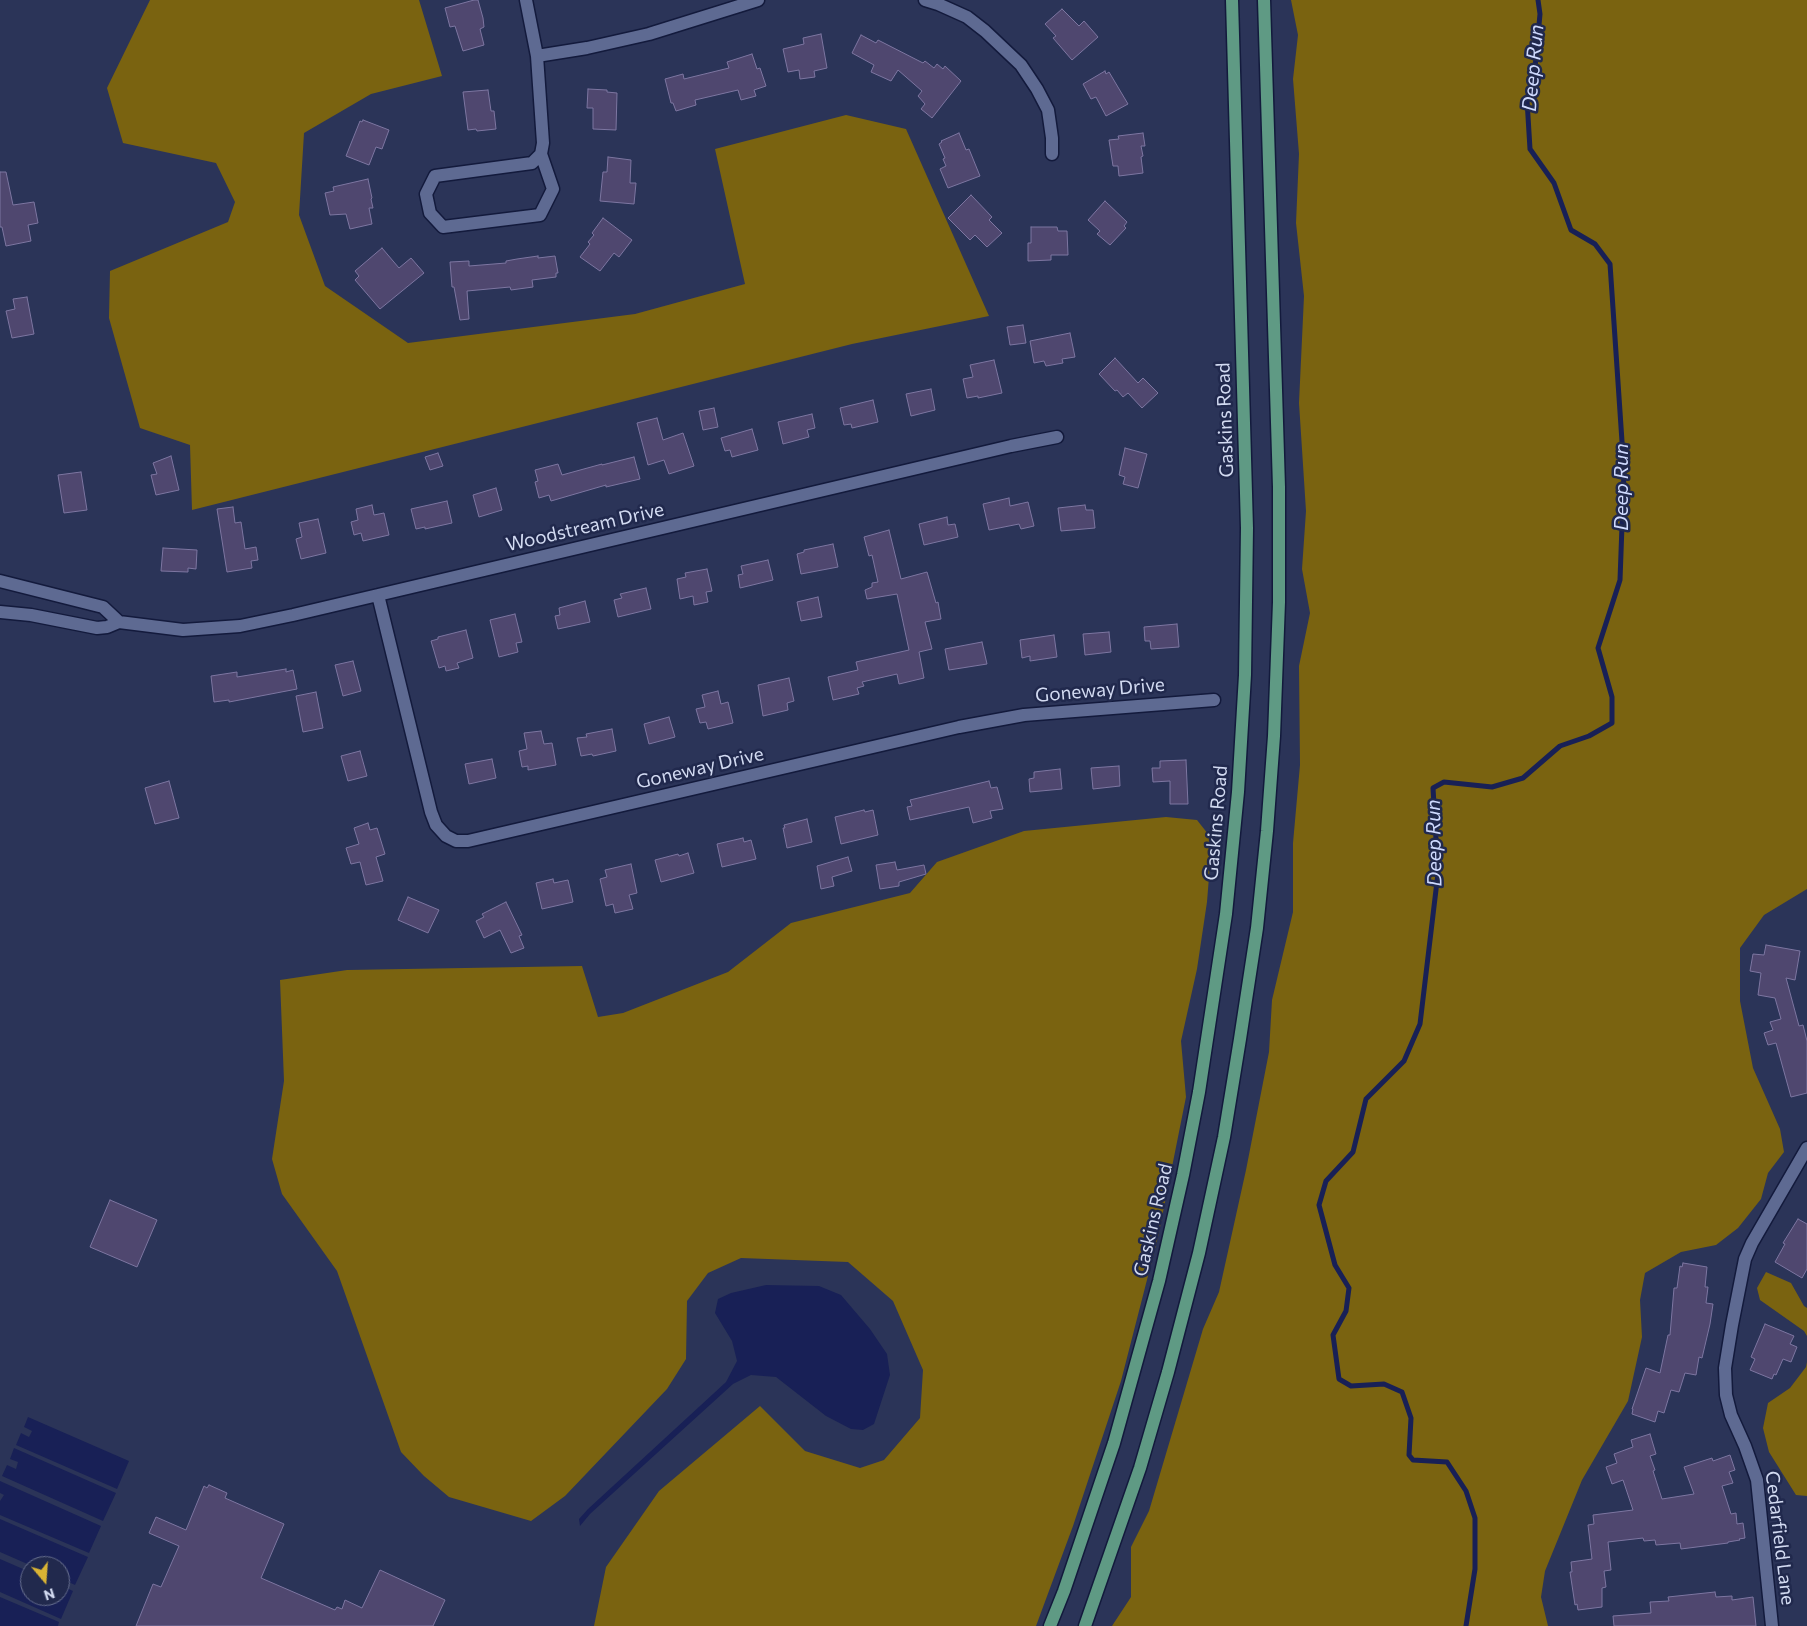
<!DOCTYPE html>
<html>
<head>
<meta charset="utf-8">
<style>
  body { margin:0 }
  #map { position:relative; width:1807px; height:1626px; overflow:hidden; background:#2b3458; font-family:Commissioner,sans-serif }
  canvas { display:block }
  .north { position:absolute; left:20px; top:1556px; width:50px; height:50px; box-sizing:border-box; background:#21294d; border:1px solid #68708f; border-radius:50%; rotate:162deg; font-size:14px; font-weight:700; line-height:20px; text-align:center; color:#d2daf1 }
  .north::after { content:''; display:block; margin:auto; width:18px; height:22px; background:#d9b334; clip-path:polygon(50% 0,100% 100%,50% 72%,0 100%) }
</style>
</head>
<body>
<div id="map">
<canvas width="1807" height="1626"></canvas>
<div class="north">N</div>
</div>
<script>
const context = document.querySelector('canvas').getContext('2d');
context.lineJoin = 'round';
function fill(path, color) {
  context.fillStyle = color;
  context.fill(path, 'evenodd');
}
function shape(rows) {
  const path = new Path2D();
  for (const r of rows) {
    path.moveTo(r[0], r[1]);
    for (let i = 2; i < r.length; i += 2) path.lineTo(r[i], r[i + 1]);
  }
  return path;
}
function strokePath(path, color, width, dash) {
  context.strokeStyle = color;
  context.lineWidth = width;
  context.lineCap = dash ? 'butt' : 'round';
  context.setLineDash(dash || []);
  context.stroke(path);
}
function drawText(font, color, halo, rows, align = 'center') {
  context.font = font + ' Commissioner,sans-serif';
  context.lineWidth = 5;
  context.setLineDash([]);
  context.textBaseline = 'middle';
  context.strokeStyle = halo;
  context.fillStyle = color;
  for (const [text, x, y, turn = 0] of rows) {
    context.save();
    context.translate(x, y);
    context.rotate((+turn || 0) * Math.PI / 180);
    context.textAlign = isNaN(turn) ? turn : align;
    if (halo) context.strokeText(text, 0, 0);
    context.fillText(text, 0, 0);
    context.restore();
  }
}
fill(shape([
  [150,0,419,0,442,76,371,94,304,133,299,215,325,286,408,343,635,314,745,284,715,149,846,115,906,129,989,316,852,344,192,510,190,445,140,428,109,318,110,271,228,222,235,202,216,163,123,143,107,88],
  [1291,0,1807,0,1807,889,1764,915,1740,948,1740,1001,1753,1068,1780,1129,1784,1152,1768,1173,1761,1199,1738,1228,1716,1245,1681,1252,1645,1273,1640,1300,1642,1337,1628,1401,1582,1480,1545,1571,1541,1597,1548,1626,1112,1626,1131,1597,1131,1547,1149,1511,1203,1329,1219,1292,1246,1170,1269,1052,1272,1000,1293,912,1293,843,1300,765,1299,666,1310,613,1302,569,1306,511,1299,403,1304,296,1296,223,1299,154,1293,79,1298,35],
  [1166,817,1197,820,1212,839,1207,902,1197,969,1181,1041,1186,1097,1158,1237,1121,1381,1073,1526,1036,1626,594,1626,606,1567,659,1491,760,1406,805,1451,860,1468,884,1460,920,1418,923,1370,893,1301,848,1262,741,1258,708,1273,687,1301,686,1359,667,1389,565,1496,531,1521,449,1497,424,1476,401,1452,337,1271,282,1194,272,1159,284,1081,280,980,347,970,582,966,598,1017,623,1013,728,972,791,923,910,893,937,862,1024,831],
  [1766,1272,1791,1283,1804,1306,1807,1308,1807,1336,1804,1331,1760,1300,1757,1288],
  [1807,1362,1807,1496,1796,1495,1769,1452,1763,1428,1768,1403,1790,1388,1806,1367]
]), '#7a6310');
fill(shape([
  [766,1285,819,1286,841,1295,870,1329,887,1354,890,1375,874,1424,863,1430,851,1429,826,1416,776,1377,751,1375,733,1384,590,1514,580,1526,579,1519,588,1509,726,1382,737,1361,732,1341,715,1313,718,1299,731,1293],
  [28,1417,129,1461,117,1489,16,1445,21,1433,29,1437,32,1431,24,1427],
  [14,1448,116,1493,103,1521,2,1476,7,1465,16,1469,18,1462,10,1459],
  [0,1481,101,1526,89,1553,0,1515,0,1501,4,1495,0,1493],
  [0,1519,88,1557,75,1585,60,1578,60,1566,32,1566,0,1552],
  [0,1559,30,1572,30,1596,60,1596,60,1585,73,1591,61,1619,0,1592],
  [0,1597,59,1622,58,1626,0,1626]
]), '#182056');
strokePath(shape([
  [1466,1626,1475,1569,1475,1518,1466,1491,1447,1462,1413,1460,1409,1455,1411,1418,1402,1392,1384,1384,1351,1386,1339,1379,1333,1335,1346,1311,1349,1288,1335,1265,1319,1205,1326,1181,1353,1152,1366,1099,1404,1061,1420,1024,1438,873,1433,788,1444,782,1492,787,1523,778,1560,746,1589,736,1612,723,1612,697,1598,648,1620,580,1624,471,1610,264,1595,244,1571,230,1554,183,1530,149,1527,100,1535,68,1540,14,1538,0]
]), '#182056', 5);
const building = shape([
  [474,0,478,0,483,18,484,27,480,29,484,45,463,51,455,26,450,27,445,8,474,0],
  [1062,9,1079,26,1084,21,1098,37,1072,60,1053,38,1056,36,1045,24,1062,9],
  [821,34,827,68,814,71,815,77,800,79,799,70,788,72,783,49,804,44,803,38,821,34],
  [861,35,876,43,878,40,923,63,925,61,934,68,937,64,943,69,945,66,961,81,932,118,921,109,925,104,918,96,922,91,898,70,891,81,871,72,874,65,852,53,861,35],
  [752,54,757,69,760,68,766,86,754,90,756,96,741,100,738,90,695,100,696,105,676,111,673,103,671,103,665,79,683,74,684,79,729,68,727,62,752,54],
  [1105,71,1106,74,1109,72,1128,104,1106,116,1096,97,1091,99,1083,84,1105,71],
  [588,89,607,90,607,92,617,93,616,130,593,129,593,108,587,108,588,89],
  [488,90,491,111,494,111,496,129,477,131,476,129,468,130,463,92,488,90],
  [363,120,389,130,382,149,376,147,369,165,346,156,360,121,362,122,363,120],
  [959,133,966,150,969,149,980,176,948,188,940,169,946,166,943,159,945,158,939,144,942,142,941,141,959,133],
  [1143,133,1145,146,1141,146,1143,156,1141,157,1143,173,1119,176,1118,166,1113,166,1109,140,1119,139,1118,136,1143,133],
  [608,157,631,160,630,183,636,183,634,204,600,201,603,172,607,172,608,157],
  [0,172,6,172,13,205,34,202,38,223,28,225,31,241,6,246,2,227,0,227,0,172],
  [368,179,372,198,371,199,373,208,369,208,372,224,350,229,346,214,330,215,325,193,334,191,333,187,368,179],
  [971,195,992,217,989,220,1002,233,987,247,975,235,970,240,948,218,971,195],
  [1105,201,1127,222,1124,226,1126,228,1110,245,1097,234,1100,231,1088,220,1105,201],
  [603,218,632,240,619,257,614,253,600,271,580,257,590,244,588,242,594,235,592,233,603,218],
  [1031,227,1057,227,1058,231,1067,231,1068,255,1051,255,1051,260,1028,261,1028,243,1031,243,1031,227],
  [382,248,399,268,411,258,424,273,380,309,355,280,359,276,355,271,382,248],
  [538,256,538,258,555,256,558,273,556,273,556,277,532,280,533,287,511,290,510,287,467,291,469,319,460,320,454,287,452,287,450,262,469,261,469,266,506,263,506,261,517,259,538,256],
  [27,297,34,334,12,338,6,311,15,309,13,299,27,297],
  [1023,325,1026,343,1010,345,1007,327,1023,325],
  [1070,333,1075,357,1062,359,1063,363,1046,366,1044,361,1034,363,1030,341,1070,333],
  [1115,358,1138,383,1143,378,1158,393,1142,408,1128,393,1123,397,1117,390,1115,391,1099,374,1115,358],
  [994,360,1002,393,978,398,978,396,967,398,963,379,973,377,970,365,994,360],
  [931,389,935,410,911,416,906,394,931,389],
  [873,400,878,422,852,428,851,424,844,425,840,408,873,400],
  [714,408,718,427,703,430,699,411,714,408],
  [812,414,815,428,807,430,809,437,783,444,778,422,812,414],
  [657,418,663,440,683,433,694,466,669,474,664,460,648,465,637,423,657,418],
  [752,429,758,450,732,457,730,450,725,451,721,438,752,429],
  [1125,448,1147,454,1138,488,1123,484,1125,477,1119,475,1125,448],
  [438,453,443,466,430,470,425,457,438,453],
  [171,456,179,490,156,495,151,475,157,474,153,463,171,456],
  [634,457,640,479,606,487,606,485,551,501,549,495,539,498,535,482,538,481,535,470,558,464,562,475,602,464,602,465,634,457],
  [81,472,87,510,64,513,58,475,81,472],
  [496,488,502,510,479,517,473,495,496,488],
  [1009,498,1010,506,1028,502,1034,526,1021,529,1019,524,989,530,983,504,1009,498],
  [447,501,452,523,425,529,425,527,416,529,411,509,447,501],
  [372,505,374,515,384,513,389,535,363,541,361,533,354,535,351,522,358,520,356,509,372,505],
  [1085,505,1086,510,1093,510,1095,528,1061,531,1058,508,1085,505],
  [233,507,235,523,241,522,245,549,256,547,258,560,251,561,252,568,227,572,217,509,233,507],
  [947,517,948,525,955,524,958,537,924,545,919,524,947,517],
  [318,519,326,553,301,559,296,539,302,537,299,523,318,519],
  [889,530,901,579,927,572,936,603,938,602,941,619,925,622,932,649,919,652,924,678,899,684,897,674,862,682,864,686,857,688,859,694,833,700,828,677,858,670,856,662,909,650,897,594,867,599,865,590,872,587,872,583,878,582,872,555,869,556,864,537,889,530],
  [833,544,838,567,801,574,797,554,804,552,804,550,833,544],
  [163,548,197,550,196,569,188,568,188,572,161,571,163,548],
  [768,560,773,580,740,588,738,575,743,574,741,566,768,560],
  [707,569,712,591,706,592,708,602,694,605,693,596,680,599,677,579,686,577,685,573,707,569],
  [646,588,651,609,618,617,614,600,622,598,620,594,646,588],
  [818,597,822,617,801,621,797,602,818,597],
  [585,601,590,622,558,629,555,616,560,615,559,608,585,601],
  [515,614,522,642,516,643,518,652,499,657,490,620,515,614],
  [1177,624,1179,647,1151,649,1150,641,1145,641,1144,627,1177,624],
  [466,630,473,658,457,663,459,668,446,671,445,666,439,668,431,641,438,639,438,637,466,630],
  [1109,632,1111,652,1085,655,1083,634,1109,632],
  [1054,635,1057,657,1030,661,1030,656,1022,658,1020,640,1054,635],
  [982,642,987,664,949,670,945,649,982,642],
  [353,661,361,691,343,696,335,665,353,661],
  [286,669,286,672,293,670,297,689,229,702,229,700,214,702,211,676,237,672,237,677,286,669],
  [789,678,794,701,787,703,788,710,763,716,758,685,789,678],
  [718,691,721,704,728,702,733,723,708,729,706,722,700,723,696,709,705,707,702,695,718,691],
  [316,692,323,728,303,732,296,696,316,692],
  [669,717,675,737,649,744,644,724,669,717],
  [612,729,616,751,593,756,592,754,581,756,577,738,587,737,586,734,612,729],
  [541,731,544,744,552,743,556,765,528,770,528,766,522,767,519,751,527,749,524,733,541,731],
  [360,751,367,776,348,781,341,756,360,751],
  [492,759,496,778,469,784,465,764,492,759],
  [1186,760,1188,804,1170,804,1170,781,1153,782,1152,768,1160,768,1160,761,1186,760],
  [1119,766,1120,786,1093,789,1091,768,1119,766],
  [1060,769,1062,789,1030,792,1029,779,1034,778,1034,772,1060,769],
  [169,781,179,818,155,824,145,788,169,781],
  [989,781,991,788,997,787,1003,809,990,811,992,818,973,823,969,807,910,820,907,807,912,806,910,800,989,781],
  [864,810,865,812,873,810,878,835,841,844,835,817,864,810],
  [807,819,812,842,787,848,783,828,785,828,784,825,807,819],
  [368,823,370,830,377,828,385,854,376,857,383,881,366,885,360,862,351,864,346,848,359,844,354,828,368,823],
  [743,838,744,842,751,840,756,859,722,867,717,844,743,838],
  [688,853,694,873,661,882,655,860,678,854,679,856,688,853],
  [848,857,852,871,832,877,834,886,821,889,817,866,848,857],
  [895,862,897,870,924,865,926,874,899,882,899,886,880,889,876,865,895,862],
  [631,864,637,893,629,895,633,909,615,913,613,904,606,906,600,879,607,877,605,870,631,864],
  [553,879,554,883,568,880,573,902,542,909,536,883,553,879],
  [408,897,439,910,428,933,398,920,408,897],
  [506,902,522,935,519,936,524,948,511,953,500,930,484,938,476,921,484,917,482,914,506,902],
  [1766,945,1800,951,1795,980,1786,978,1799,1026,1803,1025,1807,1041,1807,1093,1791,1097,1776,1043,1768,1045,1764,1033,1773,1030,1770,1022,1781,1019,1775,998,1758,995,1761,973,1750,971,1753,954,1764,955,1766,945],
  [110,1200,157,1220,137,1267,90,1247,110,1200],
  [1798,1219,1807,1224,1807,1269,1802,1278,1775,1262,1785,1244,1783,1243,1798,1219],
  [1683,1263,1707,1267,1705,1287,1708,1287,1706,1303,1713,1304,1710,1324,1702,1358,1699,1357,1696,1375,1685,1373,1679,1392,1671,1390,1664,1413,1658,1411,1655,1422,1632,1414,1633,1409,1632,1409,1646,1368,1660,1373,1668,1335,1670,1335,1674,1288,1677,1288,1680,1266,1682,1267,1683,1263],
  [1765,1324,1794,1336,1790,1344,1797,1347,1791,1362,1783,1359,1776,1375,1774,1374,1772,1379,1750,1370,1755,1359,1751,1357,1765,1324],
  [1650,1434,1656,1454,1650,1456,1655,1470,1653,1471,1662,1499,1694,1494,1684,1467,1712,1458,1713,1461,1730,1455,1735,1470,1729,1472,1733,1483,1722,1486,1731,1514,1736,1513,1737,1524,1743,1523,1745,1538,1739,1539,1740,1540,1728,1542,1728,1543,1681,1549,1680,1543,1656,1545,1655,1540,1644,1541,1643,1538,1608,1542,1611,1570,1604,1571,1606,1587,1602,1588,1602,1607,1578,1610,1577,1604,1575,1605,1570,1572,1572,1572,1571,1562,1592,1559,1588,1525,1594,1524,1593,1515,1633,1510,1623,1480,1612,1484,1606,1467,1617,1463,1614,1454,1633,1447,1631,1440,1650,1434],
  [209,1485,227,1493,225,1498,284,1524,261,1578,335,1610,337,1607,342,1609,345,1600,362,1608,380,1570,445,1600,433,1626,136,1626,153,1584,161,1587,179,1546,149,1533,156,1517,186,1530,204,1486,207,1488,209,1485],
  [1715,1592,1716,1597,1732,1596,1732,1600,1753,1597,1756,1626,1614,1626,1613,1616,1651,1613,1650,1602,1669,1601,1668,1597,1715,1592]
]);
fill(building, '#4f476f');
strokePath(building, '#7d76a1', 1);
const street = shape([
  [526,0,537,56,543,143,541,154,553,189,540,215,443,227,430,213,426,194,435,176,532,163,541,154],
  [925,0,938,4,967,17,985,31,1021,65,1037,89,1048,110,1052,138,1052,154],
  [537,56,587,48,649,34,758,0],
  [0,581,103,607,119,622],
  [378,595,431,812,436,825,446,836,456,841,468,841,959,727,1024,715,1214,700],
  [0,612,31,615,97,628,107,627,119,622,183,630,240,626,293,615,1011,446,1057,437],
  [1772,1626,1757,1480,1745,1446,1731,1415,1726,1395,1725,1368,1732,1325,1745,1259,1752,1243,1807,1148]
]);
const primary = shape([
  [1050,1626,1064,1591,1114,1443,1159,1281,1183,1175,1199,1092,1226,914,1238,792,1245,675,1247,528,1232,0],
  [1085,1626,1140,1468,1168,1372,1199,1253,1224,1137,1240,1039,1257,928,1267,831,1274,736,1279,602,1279,487,1264,0]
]);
strokePath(street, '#131a3c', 15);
strokePath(primary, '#131a3c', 15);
strokePath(street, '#5e6a92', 12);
strokePath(primary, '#5f9a84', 12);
drawText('19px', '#d2daf1', '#21294d', [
  ["Gaskins Road",1225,420,-92],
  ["Woodstream Drive",585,527,-13],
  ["Goneway Drive",1100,690,-5],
  ["Goneway Drive",700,768,-13],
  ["Gaskins Road",1216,823,-85],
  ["Gaskins Road",1153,1220,-77],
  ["Cedarfield Lane",1780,1538,83]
]);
drawText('italic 20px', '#cfdafe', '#21294d', [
  ["Deep Run",1533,68,-85],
  ["Deep Run",1621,487,-90],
  ["Deep Run",1434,843,-91]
]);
</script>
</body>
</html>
